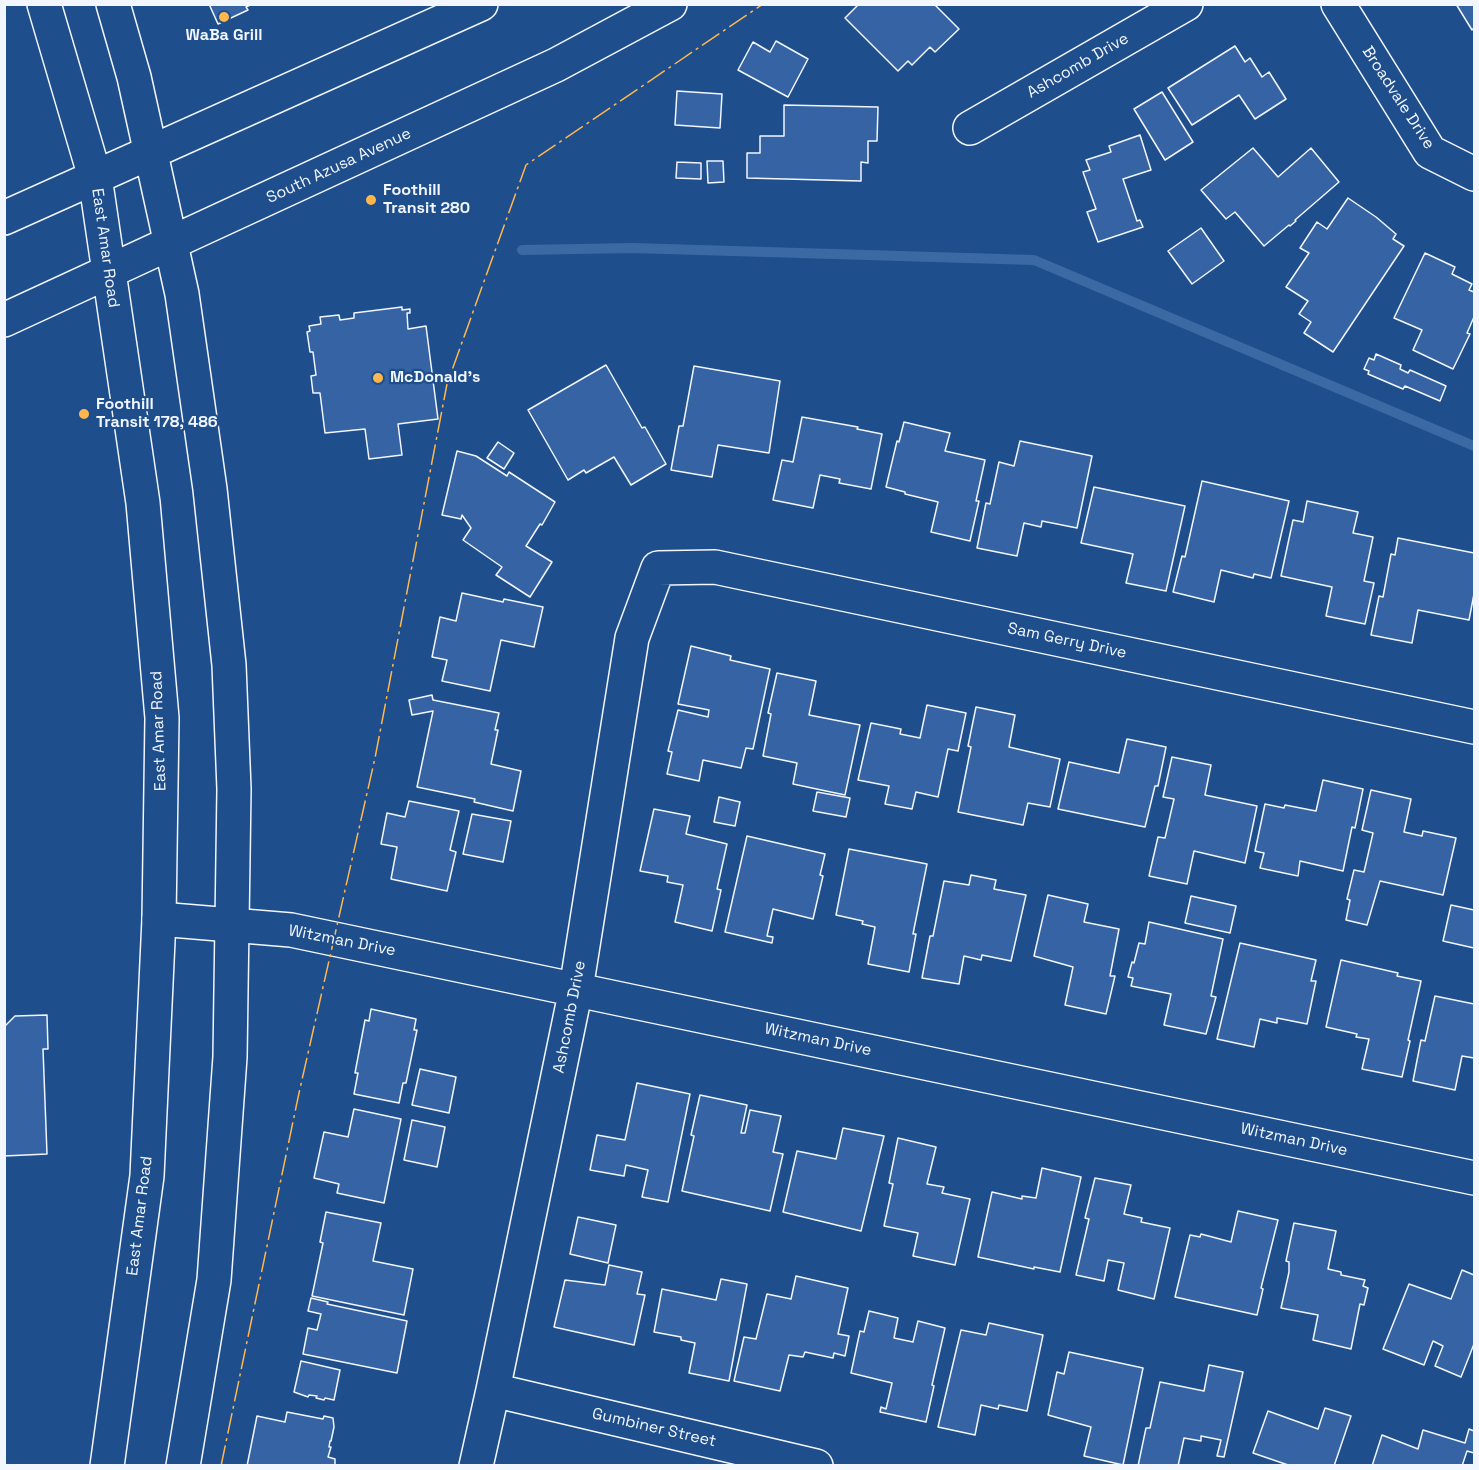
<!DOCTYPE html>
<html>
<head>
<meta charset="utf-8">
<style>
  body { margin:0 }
  #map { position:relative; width:1479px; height:1470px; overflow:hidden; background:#1f4e8c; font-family:"Space Grotesk",sans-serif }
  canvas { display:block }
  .frame { position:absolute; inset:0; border:6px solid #f2f6ff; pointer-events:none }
</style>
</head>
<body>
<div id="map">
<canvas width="1479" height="1470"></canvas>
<div class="frame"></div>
</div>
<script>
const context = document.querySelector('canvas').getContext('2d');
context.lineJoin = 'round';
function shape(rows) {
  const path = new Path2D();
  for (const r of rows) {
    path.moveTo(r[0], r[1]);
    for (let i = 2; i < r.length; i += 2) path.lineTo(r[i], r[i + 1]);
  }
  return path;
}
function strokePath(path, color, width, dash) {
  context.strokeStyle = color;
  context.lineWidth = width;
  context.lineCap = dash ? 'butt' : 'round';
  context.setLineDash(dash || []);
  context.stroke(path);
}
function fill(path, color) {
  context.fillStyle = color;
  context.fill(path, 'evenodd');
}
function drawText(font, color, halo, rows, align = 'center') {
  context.font = font + ' "Space Grotesk",sans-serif';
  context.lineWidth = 4.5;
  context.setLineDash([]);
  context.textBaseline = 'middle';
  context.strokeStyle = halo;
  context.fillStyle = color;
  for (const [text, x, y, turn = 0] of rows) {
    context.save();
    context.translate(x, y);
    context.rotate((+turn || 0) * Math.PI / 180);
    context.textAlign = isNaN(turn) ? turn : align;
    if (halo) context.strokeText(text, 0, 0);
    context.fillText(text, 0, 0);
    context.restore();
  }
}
strokePath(shape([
  [522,250,632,248,1034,260,1474,446]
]), '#3b69a3', 10);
const building = shape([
  [209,4,252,4,246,7,248,10,218,24,209,4],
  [859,4,934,4,959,29,935,52,930,47,912,65,908,61,898,71,845,18,859,4],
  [1456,4,1474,4,1474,28,1472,30,1456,4],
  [776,41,808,59,788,97,738,70,753,42,770,52,776,41],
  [1235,46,1245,62,1250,58,1262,77,1269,72,1286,99,1255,119,1239,95,1192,125,1168,88,1235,46],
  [677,91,722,94,720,128,675,125,677,91],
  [1162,92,1193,142,1165,160,1134,109,1162,92],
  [784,105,878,107,877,141,868,141,868,163,861,162,861,181,747,178,747,153,760,153,760,136,784,136,784,105],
  [1140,135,1151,170,1123,179,1137,221,1140,220,1143,227,1098,242,1087,212,1096,209,1083,172,1090,170,1086,160,1111,152,1109,146,1140,135],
  [1253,148,1278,177,1311,148,1339,182,1295,220,1296,221,1290,226,1289,225,1264,246,1235,212,1226,219,1201,190,1253,148],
  [707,161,723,161,724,182,708,183,707,161],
  [677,162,701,163,701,179,676,178,677,162],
  [1348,198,1376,217,1396,234,1393,239,1404,246,1333,352,1304,333,1311,322,1299,314,1308,301,1286,287,1309,253,1300,248,1317,222,1327,229,1348,198],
  [1201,228,1224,261,1192,284,1168,251,1201,228],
  [1425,253,1455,267,1452,274,1472,284,1469,290,1474,292,1474,317,1467,333,1470,334,1453,369,1413,350,1422,330,1394,318,1425,253],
  [402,307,402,310,410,309,410,313,407,313,408,329,426,326,438,419,398,424,402,455,369,459,365,429,325,433,320,393,313,393,311,376,316,375,313,352,310,352,307,332,310,331,309,326,321,324,320,317,339,315,340,320,354,318,354,313,402,307],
  [1376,354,1401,365,1400,369,1408,373,1410,370,1446,386,1440,401,1405,386,1403,389,1368,374,1369,371,1364,369,1369,358,1374,360,1376,354],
  [606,365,642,428,645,427,666,464,631,485,614,457,586,473,584,470,568,480,528,410,606,365],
  [694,366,780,381,769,453,718,445,712,477,671,470,679,426,683,426,694,366],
  [802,417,858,427,857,429,882,434,871,489,839,483,840,479,820,475,813,508,773,500,782,460,793,462,802,417],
  [904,422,950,433,945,451,985,460,976,501,979,501,970,541,931,532,938,502,905,494,905,492,886,487,897,441,899,442,904,422],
  [1020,441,1092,456,1077,528,1042,521,1041,527,1024,523,1017,556,977,548,986,503,990,504,999,462,1014,466,1020,441],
  [498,442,514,453,504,469,487,458,498,442],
  [457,451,476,456,507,476,509,472,555,502,542,525,540,524,526,546,552,562,530,597,496,575,502,567,463,540,471,528,462,515,461,519,442,515,457,451],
  [1202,481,1289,501,1271,578,1254,574,1253,578,1221,570,1214,602,1173,592,1182,556,1185,557,1202,481],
  [1094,487,1185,506,1166,591,1126,583,1133,554,1081,543,1094,487],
  [1307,501,1358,512,1353,533,1373,537,1364,581,1374,583,1365,624,1326,616,1332,587,1281,576,1293,520,1303,522,1307,501],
  [1398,538,1474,553,1474,594,1469,620,1418,610,1412,643,1371,635,1379,596,1383,597,1391,554,1395,555,1398,538],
  [462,593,503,602,504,599,543,607,534,647,501,640,490,691,442,681,447,660,432,657,440,617,456,621,462,593],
  [691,646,731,656,730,660,770,669,753,749,746,748,741,768,703,760,699,781,667,774,672,752,668,751,678,710,708,717,709,710,678,704,691,646],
  [777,673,816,681,809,715,860,725,845,795,793,784,797,763,763,756,771,714,768,713,777,673],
  [432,695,433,700,499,713,495,730,498,730,491,764,521,771,513,811,474,802,475,799,417,787,433,711,412,715,409,700,432,695],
  [927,705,966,713,958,751,948,749,938,797,916,792,912,809,885,804,889,786,858,780,871,723,901,729,900,734,920,738,927,705],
  [976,707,1015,715,1009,747,1060,759,1050,807,1028,803,1023,825,958,812,971,747,968,746,976,707],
  [1127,739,1166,747,1158,786,1155,786,1145,827,1058,809,1069,762,1119,773,1127,739],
  [1172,757,1211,765,1205,795,1257,806,1245,863,1194,851,1187,884,1149,876,1158,837,1165,838,1174,799,1163,797,1172,757],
  [1323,780,1363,789,1355,828,1352,827,1343,871,1300,861,1298,876,1260,868,1264,853,1255,851,1265,804,1284,808,1285,805,1316,811,1323,780],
  [1371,790,1411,799,1404,832,1422,836,1423,831,1456,838,1443,895,1380,881,1367,925,1346,920,1350,900,1347,899,1354,870,1364,872,1373,833,1362,830,1371,790],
  [817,792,850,798,846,817,813,811,817,792],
  [719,797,740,802,735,826,714,822,719,797],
  [409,801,459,811,450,850,456,852,447,891,391,879,397,847,381,844,387,813,405,817,409,801],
  [654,809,690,816,686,834,727,844,717,889,721,890,712,931,675,922,683,885,667,882,668,876,640,871,654,809],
  [472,814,511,821,503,862,463,854,472,814],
  [747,836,825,854,820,875,823,876,813,919,773,909,767,936,773,937,772,943,725,932,747,836],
  [849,849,927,864,913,934,916,934,909,972,868,964,875,927,862,924,863,921,836,915,849,849],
  [971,875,996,880,994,889,1026,895,1011,961,982,955,981,960,964,956,959,984,922,978,930,936,933,936,944,881,969,885,971,875],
  [1048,895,1088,904,1084,922,1119,929,1110,976,1115,976,1106,1014,1065,1005,1073,967,1034,956,1048,895],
  [1191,896,1236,906,1230,933,1185,923,1191,896],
  [1451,905,1474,910,1474,948,1443,941,1451,905],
  [1149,922,1223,939,1211,996,1216,997,1206,1034,1164,1025,1171,994,1131,986,1133,978,1128,977,1132,962,1134,963,1139,943,1145,944,1149,922],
  [1240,943,1316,960,1311,981,1316,981,1307,1024,1277,1018,1277,1023,1260,1019,1254,1047,1217,1039,1240,943],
  [1341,960,1398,973,1397,976,1421,981,1408,1040,1410,1041,1402,1077,1362,1069,1369,1039,1356,1037,1357,1034,1326,1027,1341,960],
  [1435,996,1474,1004,1474,1058,1462,1056,1455,1090,1413,1081,1421,1040,1425,1041,1435,996],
  [371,1009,416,1019,414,1030,417,1030,406,1083,403,1083,399,1103,354,1094,358,1073,355,1073,365,1020,369,1021,371,1009],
  [47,1015,48,1049,43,1049,47,1154,4,1156,4,1027,15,1016,47,1015],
  [420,1069,456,1077,449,1113,412,1105,420,1069],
  [637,1083,690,1094,668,1202,642,1197,648,1170,626,1165,624,1176,590,1170,597,1135,625,1140,637,1083],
  [700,1095,747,1105,741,1133,745,1133,750,1110,781,1116,773,1152,783,1154,770,1211,682,1191,694,1136,691,1135,700,1095],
  [354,1109,401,1119,384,1203,337,1193,339,1184,314,1178,324,1132,348,1137,354,1109],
  [412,1120,445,1127,437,1167,404,1160,412,1120],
  [843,1128,884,1136,861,1231,783,1212,797,1151,836,1159,843,1128],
  [898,1138,936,1147,927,1184,944,1187,942,1193,970,1199,955,1265,913,1256,918,1233,884,1226,893,1184,889,1183,898,1138],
  [1042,1168,1081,1177,1060,1272,1034,1267,1034,1269,978,1257,992,1192,1022,1199,1022,1196,1036,1198,1042,1168],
  [1095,1178,1131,1185,1124,1214,1142,1218,1141,1222,1170,1228,1154,1299,1118,1290,1124,1263,1108,1260,1104,1281,1076,1275,1089,1219,1085,1218,1095,1178],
  [1238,1211,1278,1220,1261,1288,1263,1289,1257,1315,1175,1297,1190,1235,1200,1237,1201,1234,1231,1242,1238,1211],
  [326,1212,381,1223,373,1261,413,1269,404,1315,312,1296,323,1243,320,1242,326,1212],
  [578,1217,616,1225,608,1263,570,1254,578,1217],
  [1294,1223,1336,1231,1328,1269,1341,1272,1341,1275,1365,1280,1363,1286,1368,1288,1364,1305,1360,1304,1351,1349,1313,1340,1318,1315,1281,1308,1289,1272,1289,1262,1286,1261,1294,1223],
  [609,1265,642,1272,637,1294,645,1295,634,1345,554,1327,565,1280,605,1285,609,1265],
  [1462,1270,1474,1275,1474,1344,1461,1377,1435,1366,1443,1346,1433,1341,1424,1365,1383,1349,1409,1284,1451,1299,1462,1270],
  [796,1276,848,1288,838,1334,849,1336,845,1356,834,1353,833,1358,805,1352,803,1357,789,1355,780,1391,734,1381,744,1337,756,1339,767,1294,791,1299,796,1276],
  [721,1279,747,1284,729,1381,689,1373,695,1343,681,1340,681,1337,654,1332,662,1289,716,1300,721,1279],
  [311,1298,328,1302,327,1304,407,1321,397,1373,303,1354,308,1328,317,1330,321,1314,308,1311,311,1298],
  [869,1311,898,1318,894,1338,913,1342,918,1321,945,1328,932,1385,934,1386,926,1422,880,1412,881,1407,886,1409,892,1383,851,1373,860,1331,864,1332,869,1311],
  [989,1323,1043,1335,1027,1411,999,1405,998,1409,981,1405,975,1435,938,1427,961,1330,986,1335,989,1323],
  [1069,1352,1143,1368,1123,1465,1084,1456,1091,1427,1048,1415,1057,1372,1064,1374,1069,1352],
  [301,1361,340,1370,334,1400,325,1398,324,1400,316,1398,317,1396,309,1395,308,1397,294,1392,301,1361],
  [1209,1365,1243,1372,1224,1457,1217,1456,1221,1440,1201,1436,1201,1441,1184,1438,1178,1466,1138,1466,1146,1428,1150,1428,1160,1382,1204,1391,1209,1365],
  [1325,1408,1351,1416,1334,1466,1291,1466,1253,1453,1268,1411,1318,1429,1325,1408],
  [287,1412,323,1419,324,1416,333,1418,334,1427,331,1441,330,1441,329,1447,331,1447,328,1457,335,1459,335,1466,247,1466,257,1416,285,1422,287,1412],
  [1469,1429,1474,1431,1474,1453,1467,1451,1462,1466,1372,1466,1382,1435,1418,1449,1423,1430,1465,1443,1469,1429]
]);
fill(building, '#3563a3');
strokePath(building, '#f2f6ff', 1.5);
const minor = shape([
  [1338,4,1430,152,1474,174],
  [970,128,1186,4],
  [159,919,291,930,1474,1178],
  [493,1390,816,1466],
  [476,1466,493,1390,576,989,632,638,658,568,715,567,1474,727]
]);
const major = shape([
  [44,4,95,177,143,503,162,718,159,919,147,1176,107,1466],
  [113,4,134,77,182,294,210,489,229,665,234,789,230,1057,214,1280,183,1466],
  [4,218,481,4],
  [4,320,556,65,670,4]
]);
strokePath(minor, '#f2f6ff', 36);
strokePath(major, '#f2f6ff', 36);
strokePath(minor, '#1f4e8c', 33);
strokePath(major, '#1f4e8c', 33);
strokePath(shape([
  [221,1466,299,1093,375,758,447,384,526,165,763,4]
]), '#ffb74d', 1.5, [21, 4.5, 3, 4.5]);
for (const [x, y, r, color] of [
  [224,17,6,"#ffb74d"],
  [371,200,6,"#ffb74d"],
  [378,378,6,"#ffb74d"],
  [84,414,6,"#ffb74d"]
]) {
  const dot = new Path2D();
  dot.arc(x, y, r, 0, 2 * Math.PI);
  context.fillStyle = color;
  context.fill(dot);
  strokePath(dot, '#1f4e8c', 2);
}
drawText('bold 16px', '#f2f6ff', '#1f4e8c', [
  ["WaBa Grill",224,36,"center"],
  ["Foothill",383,191],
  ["Transit 280",383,209],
  ["McDonald's",390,378],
  ["Foothill",96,405],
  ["Transit 178, 486",96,423]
], 'left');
drawText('16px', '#f2f6ff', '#1f4e8c', [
  ["Ashcomb Drive",1078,66,-30],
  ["Broadvale Drive",1398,98,57],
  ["South Azusa Avenue",339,166,-25],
  ["East Amar Road",105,248,82],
  ["Sam Gerry Drive",1067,641,12],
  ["East Amar Road",159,731,-92],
  ["Witzman Drive",342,941,11],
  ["Ashcomb Drive",570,1017,-79],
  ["Witzman Drive",818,1040,12],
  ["Witzman Drive",1294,1140,12],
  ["East Amar Road",140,1216,-83],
  ["Gumbiner Street",654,1428,13]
]);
</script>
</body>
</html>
